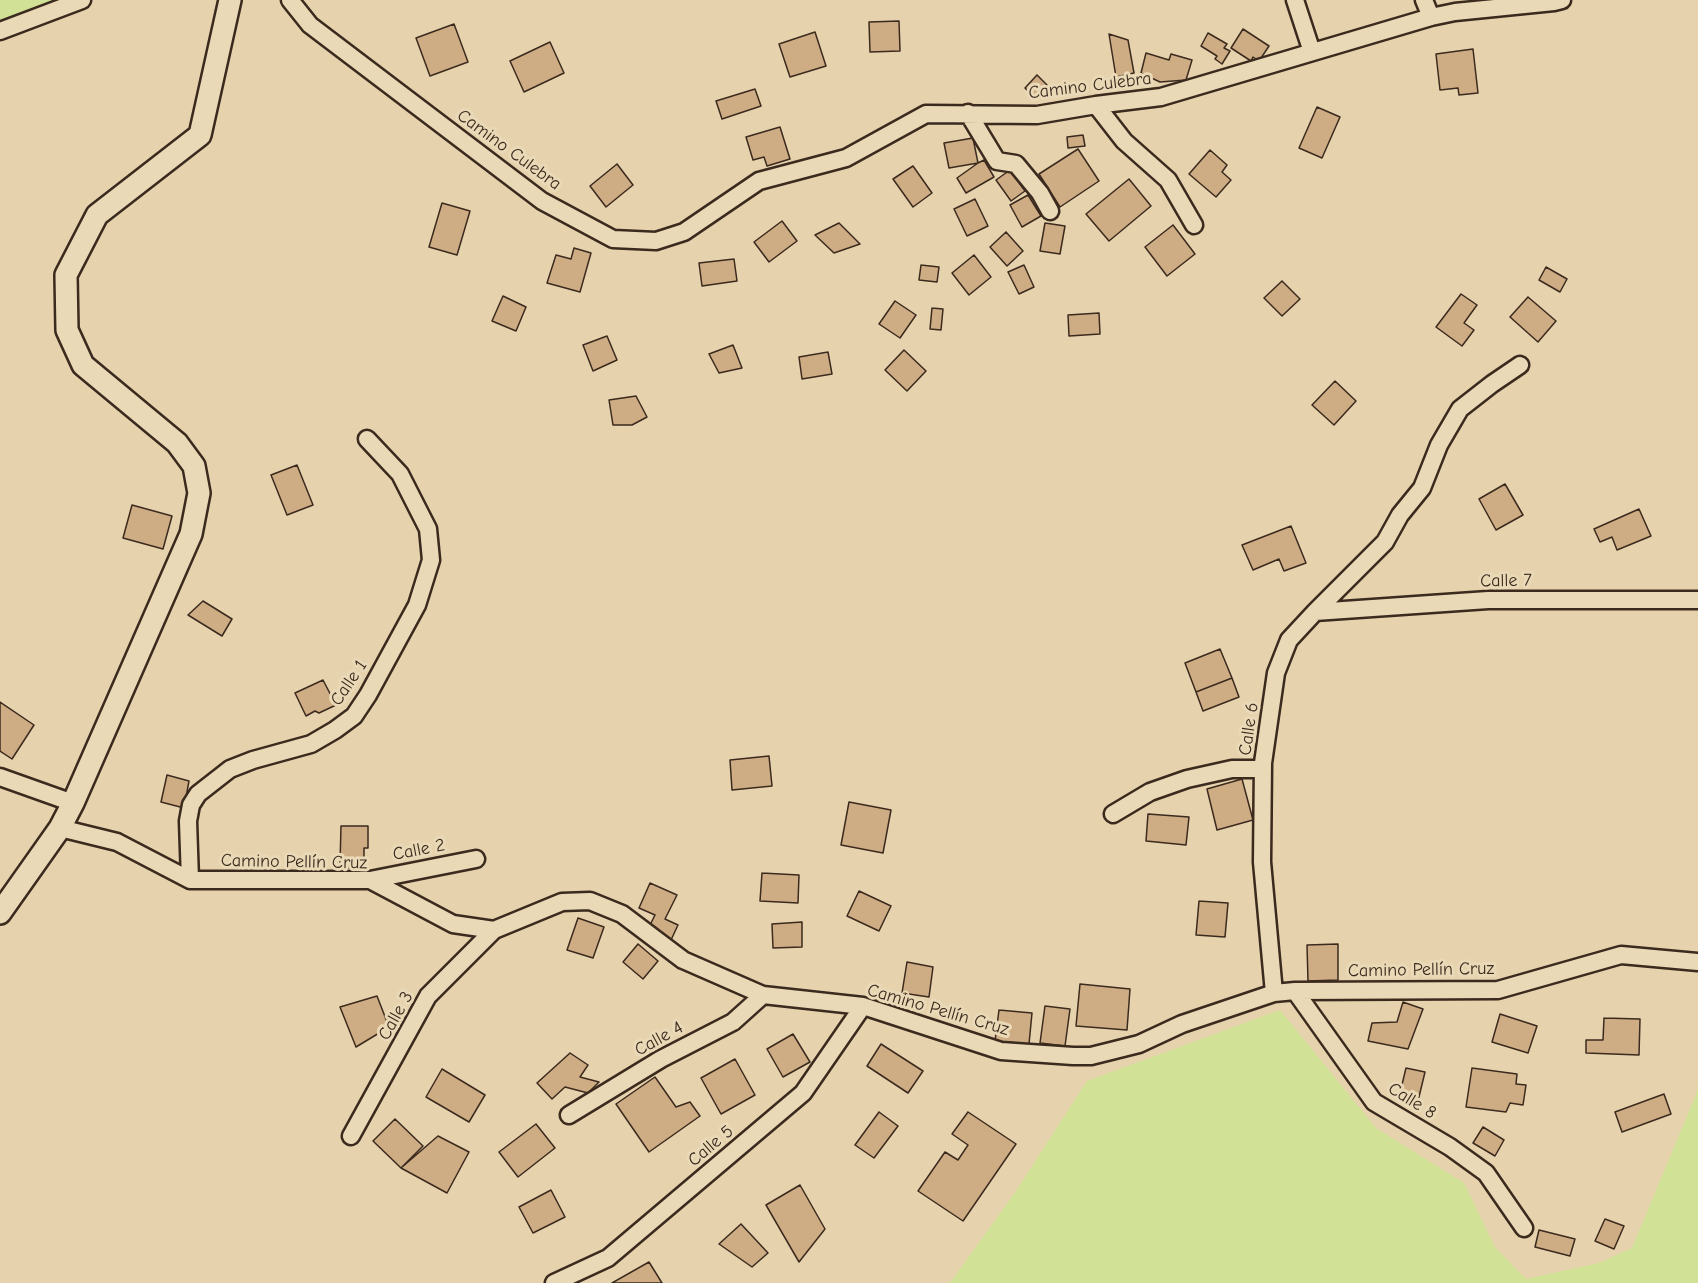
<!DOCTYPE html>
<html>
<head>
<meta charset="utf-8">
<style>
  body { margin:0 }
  canvas { display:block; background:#e6d2ad }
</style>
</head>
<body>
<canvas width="1698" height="1283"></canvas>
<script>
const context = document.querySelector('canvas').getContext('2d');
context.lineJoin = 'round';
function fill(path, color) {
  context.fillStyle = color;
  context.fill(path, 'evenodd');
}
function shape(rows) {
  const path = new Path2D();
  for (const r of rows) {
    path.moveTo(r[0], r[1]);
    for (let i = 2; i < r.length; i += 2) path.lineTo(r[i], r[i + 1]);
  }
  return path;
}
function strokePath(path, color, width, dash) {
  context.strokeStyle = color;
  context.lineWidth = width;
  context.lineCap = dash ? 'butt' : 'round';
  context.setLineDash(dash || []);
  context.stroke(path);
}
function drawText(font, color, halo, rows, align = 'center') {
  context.font = font + ' "Comic Neue",sans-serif';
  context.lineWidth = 6;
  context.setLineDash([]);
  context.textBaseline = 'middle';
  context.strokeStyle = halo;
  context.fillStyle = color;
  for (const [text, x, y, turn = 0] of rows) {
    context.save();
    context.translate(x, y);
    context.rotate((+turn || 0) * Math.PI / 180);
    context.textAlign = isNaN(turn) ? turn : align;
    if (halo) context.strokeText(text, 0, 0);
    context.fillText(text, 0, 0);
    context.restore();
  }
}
fill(shape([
  [0,0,59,0,0,20],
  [1280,1010,1376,1128,1464,1183,1495,1247,1526,1279,1599,1263,1632,1248,1697,1092,1698,1080,1698,1283,950,1283,1014,1194,1087,1081]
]), '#d1e296');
const building = shape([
  [899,21,900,51,870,52,869,22,899,21],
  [454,24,468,62,430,76,416,38,454,24],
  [1243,29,1269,46,1259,61,1253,57,1251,61,1231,48,1243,29],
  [815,32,826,66,790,77,779,44,815,32],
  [1208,33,1227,44,1224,48,1230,51,1222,64,1215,59,1217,56,1201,46,1208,33],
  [1109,34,1128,40,1134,73,1116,77,1109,34],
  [550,42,564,73,524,92,510,61,550,42],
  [1473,49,1478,93,1459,95,1458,88,1440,90,1436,54,1473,49],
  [1146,53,1169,60,1171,54,1192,60,1186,80,1160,82,1141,73,1146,53],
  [1037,75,1047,85,1035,98,1025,88,1037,75],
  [755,89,761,106,722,119,716,101,755,89],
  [1317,107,1340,117,1322,158,1299,148,1317,107],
  [780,127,790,159,767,166,764,157,753,160,746,137,780,127],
  [1083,135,1085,146,1068,148,1067,137,1083,135],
  [973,138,978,163,949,168,944,143,973,138],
  [1078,149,1099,181,1060,207,1039,174,1078,149],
  [1210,150,1227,165,1222,172,1231,180,1216,197,1189,174,1210,150],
  [984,160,994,177,966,193,957,178,978,163,984,160],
  [617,164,633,185,606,207,590,186,617,164],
  [913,166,932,193,913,207,893,179,913,166],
  [1010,170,1025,191,1011,201,996,180,1010,170],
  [1129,179,1151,206,1109,241,1086,214,1129,179],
  [1028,195,1041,216,1022,227,1010,205,1028,195],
  [975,199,988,226,967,236,954,209,975,199],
  [442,203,470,211,457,255,429,247,442,203],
  [782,221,797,241,769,262,754,242,782,221],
  [839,223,860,244,834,253,815,235,839,223],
  [1045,223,1065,226,1060,254,1040,251,1045,223],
  [1173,225,1195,254,1167,276,1145,247,1173,225],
  [1006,232,1023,251,1007,266,990,247,1006,232],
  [574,248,591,253,580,292,547,283,556,255,571,259,574,248],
  [974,255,991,277,969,295,952,273,974,255],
  [734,259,737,281,702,286,699,263,734,259],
  [921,265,939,267,937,282,919,280,921,265],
  [1024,265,1034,287,1019,294,1008,272,1024,265],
  [1546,267,1567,279,1560,292,1539,280,1546,267],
  [1282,281,1300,299,1282,316,1264,298,1282,281],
  [1461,294,1477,305,1464,323,1474,330,1462,346,1436,327,1461,294],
  [503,296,526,307,516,331,492,321,503,296],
  [1528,297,1556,321,1538,342,1510,317,1528,297],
  [895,301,916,315,900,338,879,324,895,301],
  [932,308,943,309,941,330,930,329,932,308],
  [1099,313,1100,334,1069,336,1068,315,1099,313],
  [607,336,617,360,593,371,583,345,607,336],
  [733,345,742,368,719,373,709,354,733,345],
  [904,350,926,371,907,391,885,370,904,350],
  [828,352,832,374,802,379,799,357,828,352],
  [1335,381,1356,401,1334,425,1312,405,1335,381],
  [636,396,647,417,632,425,613,425,609,400,636,396],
  [297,465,313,505,287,515,271,475,297,465],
  [1505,484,1523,515,1496,530,1479,499,1505,484],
  [132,505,172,516,163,549,123,538,132,505],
  [1639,509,1651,536,1617,550,1612,537,1600,542,1594,529,1639,509],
  [1291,526,1306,563,1284,571,1279,559,1253,570,1242,545,1291,526],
  [203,601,232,619,222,636,188,615,203,601],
  [1220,649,1232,678,1196,692,1185,663,1220,649],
  [1232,678,1239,697,1203,711,1196,692,1232,678],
  [323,680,336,705,319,713,315,711,306,716,295,693,323,680],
  [0,702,34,725,12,759,0,751,0,702],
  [769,756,772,786,732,790,730,760,769,756],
  [167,775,189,781,184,808,161,802,167,775],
  [1242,779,1253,820,1217,830,1207,789,1242,779],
  [849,802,891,810,883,853,841,845,849,802],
  [1148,814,1189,817,1186,845,1146,841,1148,814],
  [341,826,368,826,368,848,364,848,364,865,355,864,355,868,344,868,344,865,340,864,341,826],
  [762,873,799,875,798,903,760,901,762,873],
  [650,883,677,895,665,919,678,925,671,940,648,929,655,915,639,908,650,883],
  [859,891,891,906,879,931,847,916,859,891],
  [1199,901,1228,903,1225,937,1196,935,1199,901],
  [578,918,604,927,593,958,567,950,578,918],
  [802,922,802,947,773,948,772,924,802,922],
  [638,944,658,961,643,979,623,962,638,944],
  [1338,944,1338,980,1308,981,1307,945,1338,944],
  [907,962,933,967,929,997,902,993,907,962],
  [1080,984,1130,989,1127,1030,1076,1026,1080,984],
  [377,996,389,1027,356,1047,340,1007,377,996],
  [1403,1002,1423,1009,1408,1049,1368,1041,1372,1023,1397,1022,1403,1002],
  [1045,1006,1070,1009,1065,1046,1040,1043,1045,1006],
  [999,1010,1032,1013,1029,1044,995,1041,999,1010],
  [1500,1014,1537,1026,1528,1053,1492,1042,1500,1014],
  [1604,1018,1640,1019,1639,1055,1586,1053,1586,1040,1603,1040,1604,1018],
  [793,1034,810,1062,783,1077,767,1049,793,1034],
  [881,1044,923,1071,908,1093,867,1066,881,1044],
  [570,1053,588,1065,580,1077,599,1082,588,1093,565,1087,552,1099,537,1083,570,1053],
  [735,1059,755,1095,721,1114,701,1078,735,1059],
  [1406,1068,1425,1072,1418,1101,1399,1097,1406,1068],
  [1472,1068,1517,1074,1516,1084,1526,1085,1523,1105,1510,1103,1506,1112,1466,1107,1472,1068],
  [442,1069,485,1095,469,1122,426,1097,442,1069],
  [655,1077,676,1107,690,1102,700,1116,649,1152,616,1104,655,1077],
  [1664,1094,1671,1114,1622,1132,1615,1112,1664,1094],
  [879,1112,898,1126,874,1158,855,1145,879,1112],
  [968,1112,1016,1144,963,1221,918,1191,945,1152,958,1160,968,1145,952,1134,968,1112],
  [395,1119,423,1146,401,1168,373,1141,395,1119],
  [536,1124,555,1148,518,1177,499,1152,536,1124],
  [1483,1127,1504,1140,1495,1156,1473,1143,1483,1127],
  [438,1136,469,1152,447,1193,401,1168,438,1136],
  [800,1185,825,1229,799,1262,766,1205,800,1185],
  [551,1190,565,1217,533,1233,519,1207,551,1190],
  [1605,1219,1624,1226,1614,1249,1595,1241,1605,1219],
  [741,1224,768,1253,752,1267,719,1244,741,1224],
  [1539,1230,1575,1239,1570,1256,1535,1247,1539,1230],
  [649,1262,662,1283,612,1283,649,1262]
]);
fill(building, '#cfad84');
strokePath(building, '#3b2a1e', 1.5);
const minor = shape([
  [290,0,310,25,542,201,613,239,656,241,684,232,759,181,846,158,926,114,1037,115,1096,105,1161,97,1431,17,1455,12,1554,2,1562,0],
  [1295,0,1312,52],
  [1424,0,1431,17],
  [0,31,82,0],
  [1096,105,1124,141,1168,180,1194,225],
  [968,113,997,161,1016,164,1040,193,1050,211],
  [1315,612,1488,600,1698,600],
  [0,777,73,803],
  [1113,814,1150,792,1187,779,1232,769,1263,769],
  [60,828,117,842,190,880,370,880,453,924,494,930,562,902,590,901,622,914,683,960,763,995,863,1006,1001,1051,1073,1056,1091,1056,1139,1044,1182,1024,1274,993,1295,991,1498,990,1621,955,1698,962],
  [190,880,188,821,191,805,198,794,230,769,253,760,311,744,335,730,354,716,368,695,417,605,431,560,428,529,400,474,367,439],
  [370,880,476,859],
  [1295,991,1374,1102,1450,1147,1486,1173,1524,1228],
  [1274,993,1262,862,1263,763,1276,673,1289,640,1315,612,1385,542,1400,515,1422,488,1439,445,1460,409,1492,384,1520,365],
  [569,1115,661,1059,733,1022,763,995],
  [351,1136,428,996,494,930],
  [554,1283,608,1258,803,1093,863,1006]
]);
const tertiary = shape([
  [0,913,60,828,73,803,191,534,199,493,194,466,177,443,83,365,67,330,66,275,97,215,200,135,230,0]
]);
strokePath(minor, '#3b2a1e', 21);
strokePath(tertiary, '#3b2a1e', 26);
strokePath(minor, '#ead9b6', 16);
strokePath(tertiary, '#ead9b6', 21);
drawText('18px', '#3b2a1e', '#ead9b6', [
  ["Camino Culebra",1090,86,-7],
  ["Camino Culebra",509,150,36],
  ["Calle 7",1506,581,-1],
  ["Calle 1",349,683,-56],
  ["Calle 6",1249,729,-82],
  ["Calle 2",419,850,-11],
  ["Camino Pellín Cruz",294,862,1],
  ["Camino Pellín Cruz",1421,970,-1],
  ["Camino Pellín Cruz",938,1010,16],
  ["Calle 3",396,1016,-61],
  ["Calle 4",659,1039,-29],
  ["Calle 8",1412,1101,32],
  ["Calle 5",711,1146,-40]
]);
</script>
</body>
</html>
